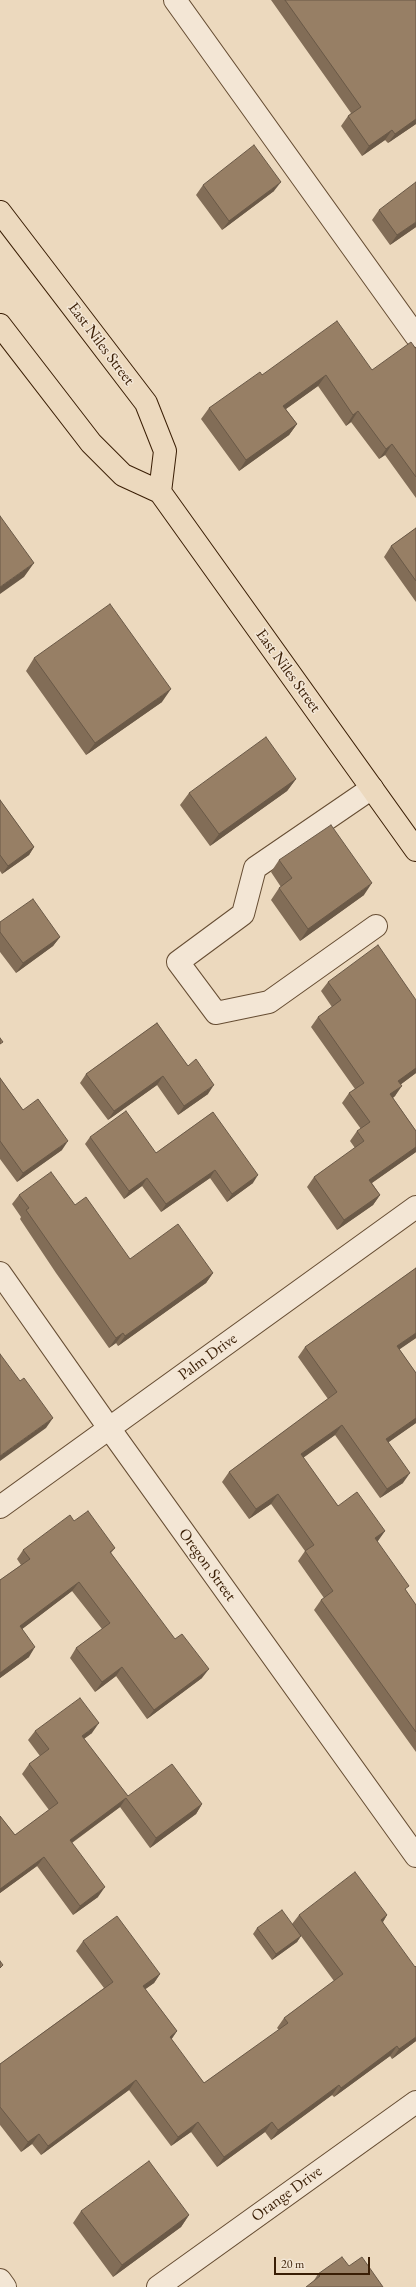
<!DOCTYPE html>
<html>
<head>
<meta charset="utf-8">
<style>
  body { margin:0 }
  #map { position:relative; width:416px; height:2287px; overflow:hidden; background:#ecd9be; font-family:"EB Garamond",serif }
  canvas { display:block }
  .scale { position:absolute; left:274px; top:2257px; width:96px; height:18px; box-sizing:border-box; border:2px solid #3a1e05; border-top:0; padding-left:5px; font-size:12px; line-height:14px; white-space:nowrap; color:#3a1e05; -webkit-text-stroke:3px #f3e6d5; paint-order:stroke }
</style>
</head>
<body>
<div id="map">
<canvas width="416" height="2287"></canvas>
<div class="scale">20 m</div>
</div>
<script>
const context = document.querySelector('canvas').getContext('2d');
context.lineJoin = 'round';
function shape(rows) {
  const path = new Path2D();
  for (const r of rows) {
    path.moveTo(r[0], r[1]);
    for (let i = 2; i < r.length; i += 2) path.lineTo(r[i], r[i + 1]);
  }
  return path;
}
function strokePath(path, color, width, dash) {
  context.strokeStyle = color;
  context.lineWidth = width;
  context.lineCap = dash ? 'butt' : 'round';
  context.setLineDash(dash || []);
  context.stroke(path);
}
function fill(path, color) {
  context.fillStyle = color;
  context.fill(path, 'evenodd');
}
function drawText(font, color, halo, rows, align = 'center') {
  context.font = font + ' "EB Garamond",serif';
  context.lineWidth = 3;
  context.setLineDash([]);
  context.textBaseline = 'middle';
  context.strokeStyle = halo;
  context.fillStyle = color;
  for (const [text, x, y, turn = 0] of rows) {
    context.save();
    context.translate(x, y);
    context.rotate((+turn || 0) * Math.PI / 180);
    context.textAlign = isNaN(turn) ? turn : align;
    if (halo) context.strokeText(text, 0, 0);
    context.fillText(text, 0, 0);
    context.restore();
  }
}
const minor = shape([
  [175,0,416,336],
  [372,788,255,868,243,914,178,962,216,1013,269,1002,376,926],
  [0,1273,109,1428,416,1856],
  [0,1507,416,1207],
  [0,2280,5,2287],
  [158,2287,416,2102]
]);
const major = shape([
  [0,212,146,403,165,451,160,492],
  [0,325,91,443,123,475,160,492,416,850]
]);
strokePath(minor, '#664d33', 24);
strokePath(major, '#3a1e05', 24);
strokePath(minor, '#f3e6d5', 22);
strokePath(major, '#ecd9be', 22);
fill(shape([
  [271,0,416,0,416,124,388,143,385,140,362,156,341,126,348,116,351,113],
  [203,185,274,191,222,230,196,195],
  [379,210,416,227,390,245,372,220],
  [416,349,416,498,385,455,379,459,351,422,346,426,318,386,286,409,297,424,289,435,239,471,201,419,209,408,262,375,372,370],
  [416,528,416,602,384,557,391,546],
  [34,658,162,702,86,755,26,671],
  [296,779,287,791,210,846,180,805,189,793],
  [0,800,34,847,29,855,2,874,0,871],
  [279,860,364,895,300,941,271,900,279,888,281,887,271,872],
  [0,922,60,937,53,946,16,973,0,952],
  [328,982,416,1000,416,1073,401,1084,395,1096,393,1098,416,1131,416,1152,372,1183,380,1195,373,1205,337,1230,307,1187,314,1177,355,1148,350,1141,357,1131,361,1129,342,1103,349,1093,355,1089,311,1027,318,1017,332,1007,321,991],
  [157,1023,208,1094,178,1115,157,1085,108,1120,80,1083,86,1074],
  [0,1078,23,1110,62,1150,17,1182,0,1159],
  [213,1112,253,1183,227,1202,210,1178,161,1212,142,1186,124,1199,85,1144,90,1137,156,1153],
  [19,1195,75,1205,130,1259,213,1273,206,1283,118,1346,116,1343,109,1348,56,1273,20,1219,21,1217,12,1204],
  [416,1268,416,1338,399,1349,416,1373,416,1423,388,1442,403,1483,380,1498,335,1435,303,1458,338,1506,385,1531,377,1541,406,1591,416,1605,416,1752,314,1610,321,1600,324,1598,298,1561,305,1551,271,1504,249,1519,222,1482,229,1472,328,1399,298,1357,305,1347],
  [74,1521,115,1548,111,1553,202,1678,147,1719,116,1676,95,1692,70,1658,76,1648,102,1629,72,1591,22,1629,29,1657,0,1678,0,1580,21,1565,17,1559,23,1550],
  [35,1731,92,1733,84,1739,128,1796,202,1804,196,1814,150,1848,120,1807,72,1843,98,1897,73,1915,37,1866,0,1893,0,1816,15,1835,49,1810,22,1774,29,1764,40,1756,28,1740],
  [299,1915,387,1915,383,1922,416,2041,392,2059,390,2056,334,2097,332,2095,271,2140,265,2132,217,2167,191,2132,171,2146,129,2090,41,2155,32,2144,21,2152,0,2125,0,2064,104,1988,76,1951,83,1941,160,1974,154,1983,145,1989,177,2031,171,2040,204,2083,279,2030,277,2028,284,2018,334,1981,301,1936,297,1942,272,1960,253,1934,257,1928,292,1924],
  [81,2211,189,2215,181,2227,113,2277,73,2223],
  [349,2266,313,2282,318,2274]
]), '#826d57');
fill(shape([
  [416,119,416,124,388,143,395,134],
  [392,130,385,140,362,156,369,146],
  [281,182,274,191,222,230,229,221],
  [416,222,416,227,390,245,397,235],
  [326,375,318,386,276,416,283,406],
  [358,411,351,422,346,426,353,415],
  [297,424,289,435,239,471,246,460],
  [392,444,385,455,379,459,386,449],
  [34,563,24,577,0,594,0,587],
  [171,689,162,702,86,755,95,743],
  [296,779,287,791,210,846,219,834],
  [34,847,29,855,2,874,8,866],
  [372,883,364,895,300,941,308,929],
  [60,937,53,946,16,973,23,963],
  [416,1068,416,1073,392,1091,398,1081],
  [163,1076,157,1085,108,1120,114,1111],
  [214,1085,208,1094,178,1115,184,1106],
  [402,1086,395,1096,384,1104,390,1094],
  [68,1141,62,1150,17,1182,23,1173],
  [416,1147,416,1152,363,1189,369,1180],
  [215,1170,210,1178,161,1212,166,1204],
  [258,1175,253,1183,227,1202,232,1194],
  [147,1178,142,1186,124,1199,129,1191],
  [380,1195,373,1205,337,1230,344,1220],
  [213,1273,206,1283,118,1346,125,1336],
  [123,1333,116,1343,109,1348,116,1338],
  [416,1333,416,1338,390,1356,397,1346],
  [53,1418,46,1428,0,1461,0,1456],
  [416,1418,416,1423,379,1449,386,1439],
  [342,1425,335,1435,294,1464,301,1454],
  [410,1473,403,1483,380,1498,387,1489],
  [278,1494,271,1504,249,1519,256,1509],
  [385,1531,378,1541,368,1548,375,1538],
  [79,1582,72,1591,13,1636,20,1626],
  [35,1647,29,1657,0,1678,0,1673],
  [122,1667,116,1676,95,1692,102,1682],
  [209,1669,202,1678,147,1719,154,1710],
  [99,1723,92,1733,75,1745,82,1736],
  [126,1798,120,1807,63,1849,70,1840],
  [202,1804,196,1814,150,1848,156,1838],
  [44,1857,37,1866,0,1893,0,1889],
  [105,1887,98,1897,73,1915,80,1906],
  [387,1915,381,1925,381,1920],
  [301,1936,297,1942,272,1960,276,1954],
  [160,1974,154,1983,136,1996,143,1986],
  [177,2031,170,2041,170,2037],
  [416,2037,416,2041,392,2059,399,2049],
  [397,2046,390,2056,334,2097,341,2088],
  [136,2080,129,2090,41,2155,48,2146],
  [339,2085,332,2095,271,2140,278,2130],
  [198,2122,191,2132,171,2146,178,2137],
  [272,2122,265,2132,217,2167,224,2157],
  [39,2134,32,2144,21,2152,28,2142],
  [189,2215,181,2227,113,2277,122,2265]
]), '#6a5947');
const building = shape([
  [285,0,416,0,416,119,395,134,392,130,369,146,348,116,361,107,285,0],
  [254,145,281,182,229,221,203,185,254,145],
  [416,182,416,222,397,235,379,210,416,182],
  [337,321,372,370,411,342,416,349,416,477,392,444,386,449,358,411,353,415,326,375,283,406,297,424,246,460,209,408,260,372,262,375,337,321],
  [0,516,34,563,0,587,0,516],
  [416,528,416,581,391,546,416,528],
  [110,604,171,689,95,743,34,658,110,604],
  [266,737,296,779,219,834,189,793,266,737],
  [0,800,34,847,8,866,0,855,0,800],
  [331,825,372,883,308,929,279,888,292,878,279,860,331,825],
  [33,899,60,937,23,963,0,932,0,922,33,899],
  [378,945,416,1000,416,1068,398,1081,402,1086,390,1094,416,1131,416,1147,369,1180,380,1195,344,1220,314,1177,364,1141,357,1131,370,1122,349,1093,364,1083,318,1017,341,1000,328,982,378,945],
  [157,1023,188,1066,196,1059,214,1085,184,1106,163,1076,114,1111,86,1074,157,1023],
  [0,1038,3,1042,0,1044,0,1038],
  [0,1078,23,1110,38,1099,68,1141,23,1173,0,1141,0,1078],
  [126,1111,156,1153,213,1112,258,1175,232,1194,215,1170,166,1204,147,1178,129,1191,90,1137,126,1111],
  [51,1172,75,1205,86,1197,130,1259,178,1224,213,1273,125,1336,123,1333,116,1338,63,1263,26,1210,29,1208,19,1195,51,1172],
  [416,1268,416,1333,397,1346,416,1373,416,1418,386,1439,410,1473,387,1489,342,1425,301,1454,338,1506,357,1492,385,1531,375,1538,409,1586,405,1589,416,1605,416,1732,321,1600,333,1591,305,1551,314,1545,278,1494,256,1509,229,1472,337,1392,305,1347,416,1268],
  [0,1354,20,1381,24,1378,53,1418,0,1456,0,1354],
  [88,1511,115,1548,110,1552,175,1639,182,1634,209,1669,154,1710,122,1667,102,1682,76,1648,110,1623,79,1582,20,1626,35,1647,0,1673,0,1580,30,1559,23,1550,70,1515,74,1521,88,1511],
  [80,1698,99,1723,82,1736,128,1796,172,1764,202,1804,156,1838,126,1798,70,1840,105,1887,80,1906,44,1857,0,1889,0,1816,15,1835,58,1803,29,1764,49,1749,35,1731,80,1698],
  [355,1872,387,1915,381,1920,415,1967,416,1966,416,2037,399,2049,397,2046,341,2088,339,2085,278,2130,272,2122,224,2157,198,2122,178,2137,136,2080,48,2146,39,2134,28,2142,0,2107,0,2064,113,1982,83,1941,117,1916,160,1974,143,1986,177,2031,170,2037,204,2083,288,2023,284,2018,343,1974,299,1915,355,1872],
  [282,1910,301,1936,276,1954,257,1928,282,1910],
  [0,1961,3,1965,0,1968,0,1961],
  [149,2161,189,2215,122,2265,81,2211,149,2161],
  [342,2257,349,2266,362,2257,383,2287,306,2287,320,2276,318,2274,342,2257]
]);
fill(building, '#977f65');
strokePath(building, '#6a5947', 1);
drawText('16px', '#3a1e05', '#f3e6d5', [
  ["East Niles Street",101,344,53],
  ["East Niles Street",288,671,54],
  ["Palm Drive",208,1357,-36],
  ["Oregon Street",207,1565,54],
  ["Orange Drive",287,2194,-36]
]);
</script>
</body>
</html>
